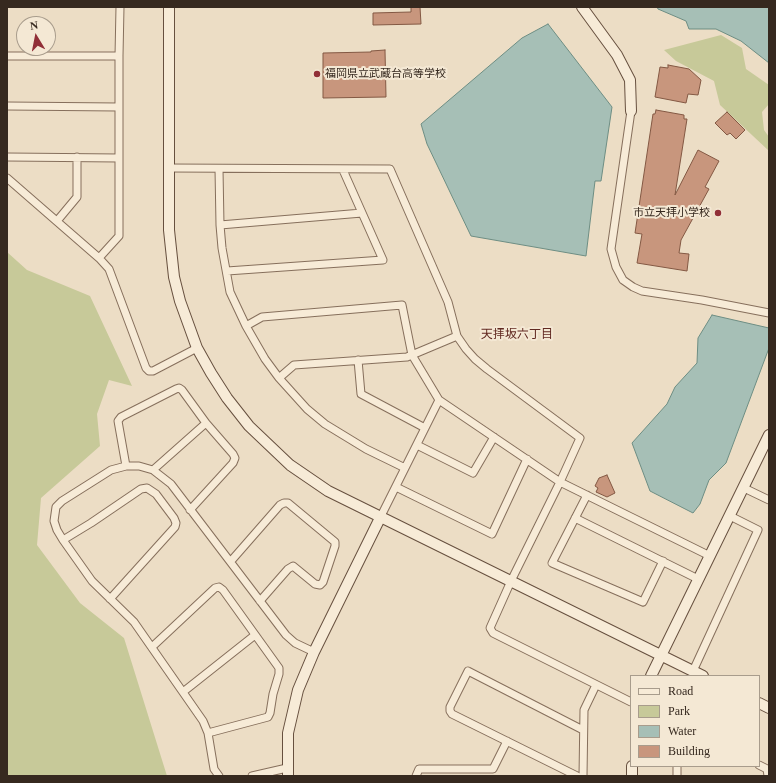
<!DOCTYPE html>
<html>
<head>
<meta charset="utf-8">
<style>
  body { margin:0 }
  #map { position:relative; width:776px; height:783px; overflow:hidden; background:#ecddc5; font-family:"Times New Roman",serif }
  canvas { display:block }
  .frame { position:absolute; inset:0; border:8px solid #36291f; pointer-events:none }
  .legend { position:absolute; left:630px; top:675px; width:130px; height:92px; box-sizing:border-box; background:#f4e8d4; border:1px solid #a89c8c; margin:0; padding:5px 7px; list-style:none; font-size:12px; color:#36291f }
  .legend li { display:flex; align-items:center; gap:8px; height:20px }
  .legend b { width:20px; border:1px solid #a89c8c }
  .north { position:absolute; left:16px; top:16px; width:40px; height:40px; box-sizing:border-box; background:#f4e8d4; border:1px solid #a89c8c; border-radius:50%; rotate:350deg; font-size:11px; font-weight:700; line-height:16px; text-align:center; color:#36291f }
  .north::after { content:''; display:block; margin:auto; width:14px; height:18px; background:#912f37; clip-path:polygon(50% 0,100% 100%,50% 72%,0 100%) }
</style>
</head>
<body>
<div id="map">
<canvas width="776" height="783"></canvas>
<div class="frame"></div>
<ul class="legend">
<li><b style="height:5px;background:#f7ebd7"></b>Road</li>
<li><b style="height:11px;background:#c7c999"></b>Park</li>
<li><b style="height:11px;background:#a6bfb6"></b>Water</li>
<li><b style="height:11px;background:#c8967d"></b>Building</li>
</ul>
<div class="north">N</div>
</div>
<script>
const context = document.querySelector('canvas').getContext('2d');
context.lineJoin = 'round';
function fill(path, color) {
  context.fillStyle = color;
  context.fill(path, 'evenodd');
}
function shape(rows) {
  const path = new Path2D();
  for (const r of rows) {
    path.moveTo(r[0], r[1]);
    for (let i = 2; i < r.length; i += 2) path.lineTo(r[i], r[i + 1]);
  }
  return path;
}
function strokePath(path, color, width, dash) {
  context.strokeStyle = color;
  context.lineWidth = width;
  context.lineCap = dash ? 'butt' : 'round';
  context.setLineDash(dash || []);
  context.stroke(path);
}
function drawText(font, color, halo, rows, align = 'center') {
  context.font = font + ' "Times New Roman","Noto Sans JP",serif';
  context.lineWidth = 4;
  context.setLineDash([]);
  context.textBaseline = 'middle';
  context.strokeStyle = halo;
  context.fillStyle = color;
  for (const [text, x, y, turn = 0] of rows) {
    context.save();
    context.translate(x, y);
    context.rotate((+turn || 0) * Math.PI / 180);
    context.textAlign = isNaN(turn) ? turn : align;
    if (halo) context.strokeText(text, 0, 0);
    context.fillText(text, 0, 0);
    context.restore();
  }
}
fill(shape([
  [721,35,742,48,746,69,769,85,769,104,762,112,764,130,769,137,769,151,720,105,714,81,676,61,664,50],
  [7,252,27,270,90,296,132,386,109,380,97,414,100,446,41,498,37,545,80,603,124,638,167,776,7,776]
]), '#c7c999');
const water = shape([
  [657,7,769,7,769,63,741,41,716,29,689,29,686,21,658,9,657,7],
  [548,24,612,107,601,181,595,181,586,256,471,236,427,144,421,124,522,38,548,24],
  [712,315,769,328,769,348,726,463,709,480,700,504,693,513,650,491,632,443,667,404,675,387,697,363,698,338,712,315]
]);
fill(water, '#a6bfb6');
strokePath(water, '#6d8d83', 1);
const building = shape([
  [411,7,420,7,421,24,373,25,373,13,411,12,411,7],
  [385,50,386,97,323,98,323,53,371,52,371,51,385,50],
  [668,65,689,69,701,80,698,95,688,94,686,103,655,97,660,67,668,68,668,65],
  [656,110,684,115,684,119,687,119,675,195,698,150,719,161,705,187,709,189,681,240,679,253,689,254,687,271,637,263,642,234,635,233,653,114,655,114,656,110],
  [727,112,745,130,736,139,730,133,727,135,715,123,727,112],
  [607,475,615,493,607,497,596,492,598,488,595,486,599,478,607,475]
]);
fill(building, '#c8967d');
strokePath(building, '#835843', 1);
const street = shape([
  [7,56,119,56],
  [7,106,118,107],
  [631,111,611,249,616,267,623,280,633,287,642,291,702,300,769,313],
  [7,157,119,158],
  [168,168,390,169,448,302,457,336,466,349,475,359,487,369,580,438,560,482,511,581,490,628,493,633,631,702],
  [219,169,220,225,222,248,230,292,246,326,265,359,279,378,307,409,325,424,366,449,405,468],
  [7,178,99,258,109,269,146,368,149,371,153,371,197,348],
  [57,221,77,197,77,157],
  [220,225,362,213],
  [99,258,119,236,119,56,120,7],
  [227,271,383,260,343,170],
  [246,326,262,317,402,305,412,355,439,400,560,482,710,556],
  [358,360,361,394,425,428],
  [279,378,294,365,407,357,457,336],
  [417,445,473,473,494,437],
  [126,466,118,421,121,417,176,389,179,388,182,390,206,423,233,454,235,458,233,463,190,510],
  [153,470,206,423],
  [396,487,492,534,527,459],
  [744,488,769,500],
  [587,495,552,563,643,602,663,561],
  [381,516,439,400],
  [575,518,698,579],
  [63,540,91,523,141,489,147,488,156,494,174,518,176,523,175,527,110,599],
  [231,561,280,505,284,503,288,503,335,542,335,546,323,582,320,585,315,584,293,566,288,569,260,601],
  [152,647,215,588,219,587,223,590,279,668,279,674,273,694,270,713,268,717,208,733],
  [693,671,758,530,730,516],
  [183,692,255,635],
  [759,765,767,769,768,776],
  [219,776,214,769,208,733,203,721,134,622,92,581,63,540,57,530,54,521,56,507,62,501,111,470,126,466,139,466,153,470,171,484,286,635,295,643,314,652],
  [252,776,287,768],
  [416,776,419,769,493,769,507,741],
  [577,776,452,714,450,711,450,707,468,671,583,730],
  [583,776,584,710,596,685],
  [677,776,677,766]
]);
const secondary = shape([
  [169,7,169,230,174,277,180,301,197,348,211,373,227,398,249,426,290,465,328,491,703,676],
  [582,7,617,55,630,80,631,111],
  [651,676,769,435],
  [759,703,769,708],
  [288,776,288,733,298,690,314,652,381,516],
  [632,776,632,766]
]);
strokePath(street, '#866f5c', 9);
strokePath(secondary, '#67503f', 12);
strokePath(street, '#f7ebd7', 7);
strokePath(secondary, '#f7ebd7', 10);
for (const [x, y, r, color] of [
  [317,74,4,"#912f37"],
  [718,213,4,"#912f37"]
]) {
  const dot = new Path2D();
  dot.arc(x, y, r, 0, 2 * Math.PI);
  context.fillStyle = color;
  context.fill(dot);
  strokePath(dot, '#f4e8d4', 1.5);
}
drawText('11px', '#36291f', '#f4e8d4', [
  ["福岡県立武蔵台高等学校",325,74],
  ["市立天拝小学校",710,213,"right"]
], 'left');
drawText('12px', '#612921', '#f4e8d4', [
  ["天拝坂六丁目",517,335]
]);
</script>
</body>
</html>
